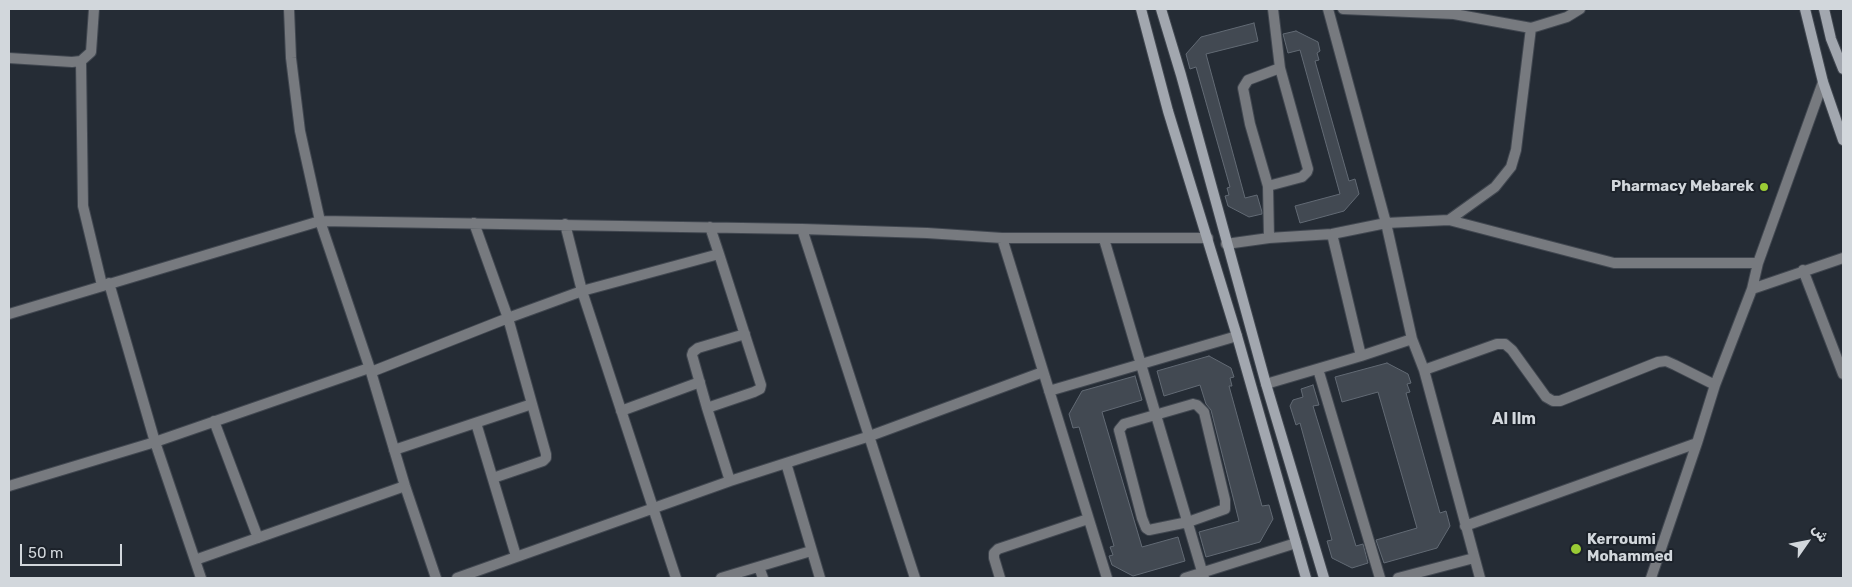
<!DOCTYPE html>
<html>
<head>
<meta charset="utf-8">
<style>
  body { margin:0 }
  #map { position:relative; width:1852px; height:587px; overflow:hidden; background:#252c35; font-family:Rubik,Cairo,sans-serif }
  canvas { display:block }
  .frame { position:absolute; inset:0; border:10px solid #d2d7dc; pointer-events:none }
  .north { position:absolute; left:1782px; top:517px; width:50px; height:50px; -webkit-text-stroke:4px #1c222a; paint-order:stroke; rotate:57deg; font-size:14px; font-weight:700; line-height:20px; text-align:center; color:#d2d7dc }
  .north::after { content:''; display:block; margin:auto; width:18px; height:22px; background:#d2d7dc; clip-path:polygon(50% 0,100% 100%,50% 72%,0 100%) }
  .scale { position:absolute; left:20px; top:544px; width:102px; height:22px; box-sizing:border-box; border:2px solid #d2d7dc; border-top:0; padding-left:6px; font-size:15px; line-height:18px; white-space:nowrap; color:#d2d7dc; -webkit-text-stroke:4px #1c222a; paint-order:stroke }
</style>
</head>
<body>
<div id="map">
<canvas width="1852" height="587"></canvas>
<div class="frame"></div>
<div class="north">ش</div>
<div class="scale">50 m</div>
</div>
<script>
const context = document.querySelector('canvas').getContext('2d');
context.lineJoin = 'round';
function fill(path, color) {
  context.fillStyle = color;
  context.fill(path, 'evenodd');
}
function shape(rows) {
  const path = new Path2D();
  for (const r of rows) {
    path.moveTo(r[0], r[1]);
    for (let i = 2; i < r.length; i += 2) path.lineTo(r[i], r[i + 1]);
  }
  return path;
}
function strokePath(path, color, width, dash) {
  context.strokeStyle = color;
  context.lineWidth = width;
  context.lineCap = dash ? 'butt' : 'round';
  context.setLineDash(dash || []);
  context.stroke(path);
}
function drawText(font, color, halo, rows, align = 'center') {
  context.font = font + ' Rubik,sans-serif';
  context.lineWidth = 4;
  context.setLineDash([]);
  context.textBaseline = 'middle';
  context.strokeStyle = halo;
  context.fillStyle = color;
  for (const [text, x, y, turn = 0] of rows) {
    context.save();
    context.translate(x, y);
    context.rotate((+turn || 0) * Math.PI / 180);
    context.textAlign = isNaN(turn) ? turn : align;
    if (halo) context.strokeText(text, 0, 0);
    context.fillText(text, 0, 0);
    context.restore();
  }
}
const building = shape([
  [1254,23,1258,41,1206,54,1245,198,1257,195,1262,212,1262,214,1249,217,1228,206,1225,196,1229,195,1227,188,1230,187,1196,67,1190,69,1186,54,1201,37,1254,23],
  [1296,31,1318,42,1320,51,1317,53,1319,60,1315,61,1349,181,1355,179,1359,194,1344,211,1300,223,1295,206,1340,194,1300,50,1288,53,1283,34,1296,31],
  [1209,356,1231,368,1234,377,1230,378,1232,386,1229,386,1262,506,1269,505,1273,519,1260,542,1206,557,1199,532,1239,521,1211,410,1206,404,1200,385,1164,396,1157,371,1209,356],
  [1387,363,1408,374,1411,383,1407,384,1410,392,1406,393,1440,513,1446,511,1450,526,1437,548,1384,563,1376,540,1417,528,1378,392,1342,402,1335,377,1387,363],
  [1135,376,1142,400,1102,412,1142,547,1178,537,1185,561,1133,576,1112,565,1109,556,1113,555,1110,547,1114,546,1079,427,1073,428,1069,414,1082,391,1135,376],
  [1313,385,1319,405,1313,406,1356,546,1363,544,1368,563,1352,568,1332,558,1327,541,1332,540,1300,423,1296,425,1290,406,1293,400,1303,397,1301,389,1313,385]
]);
fill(building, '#424952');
strokePath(building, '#626a74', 1);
const street = shape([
  [1328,9,1386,223,1412,339,1424,370,1480,578],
  [1343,9,1454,14,1531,28,1567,17,1580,9],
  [9,58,72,62,81,61,91,52,94,9],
  [81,61,83,206,102,285],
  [1268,186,1302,177,1307,172,1308,169,1280,68,1273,9],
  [1449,220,1495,187,1511,167,1516,150,1531,28],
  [474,223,508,318,546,454,546,458,543,461,493,478],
  [565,224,582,291,676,578],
  [710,227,719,254],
  [802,229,915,578],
  [1332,234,1361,356],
  [1002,238,1107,578],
  [1269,238,1268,186,1250,124,1243,88,1248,80,1280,68],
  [1104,239,1204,578],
  [1226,244,1269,238,1332,234,1386,223,1449,220,1614,263,1758,263],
  [1803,270,1843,374],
  [109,283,155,442,201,578],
  [1752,289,1843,258],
  [9,314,320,221,300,131,291,58,289,9],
  [1318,369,1380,578],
  [1424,370,1497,344,1505,344,1512,350,1546,397,1553,401,1560,401,1658,362,1666,361,1675,365,1715,385],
  [371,372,508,318,582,291,719,254,761,385,760,389,754,392,707,408,730,481],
  [1266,384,1361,356,1412,339],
  [1049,391,1237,336],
  [1193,404,1197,405,1204,412,1225,500,1225,509,1188,522,1149,530,1146,528,1142,518,1119,430,1124,424,1193,404],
  [707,408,692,355,693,352,698,348,745,334],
  [621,411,700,382],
  [214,421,258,538],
  [476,423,516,556],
  [394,450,532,404],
  [786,463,820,578],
  [9,486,155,442,369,368],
  [1465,526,1697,443],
  [195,560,405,486],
  [759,567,763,578],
  [436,578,405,486,371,372,320,221,802,229,927,233,1002,238,1208,238],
  [457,578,730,481,870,436,1043,372],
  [721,578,811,551],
  [1000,578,994,558,994,553,998,549,1088,519],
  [1185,578,1296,543],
  [1398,578,1474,558],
  [1651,578,1697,443,1715,385,1752,289,1758,263,1823,82]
]);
const secondary = shape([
  [1141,9,1168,111,1237,336,1306,578],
  [1161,9,1181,75,1266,384,1324,578],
  [1805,9,1823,82,1843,140],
  [1824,9,1831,39,1843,69]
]);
strokePath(street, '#414750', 12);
strokePath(secondary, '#414750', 12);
strokePath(street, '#777a7f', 10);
strokePath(secondary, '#a2a7af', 10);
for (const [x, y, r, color] of [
  [1764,187,5,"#9acb35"],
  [1576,549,6,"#9acb35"]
]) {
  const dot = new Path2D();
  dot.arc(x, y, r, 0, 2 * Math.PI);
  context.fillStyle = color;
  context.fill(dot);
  strokePath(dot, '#1c222a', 2);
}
drawText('bold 15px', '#d2d7dc', '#1c222a', [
  ["Pharmacy Mebarek",1754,187],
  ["Kerroumi",1587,540,"left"],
  ["Mohammed",1587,557,"left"]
], 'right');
drawText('bold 16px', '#d2d7dc', '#1c222a', [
  ["Al Ilm",1514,419]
]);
</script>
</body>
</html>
